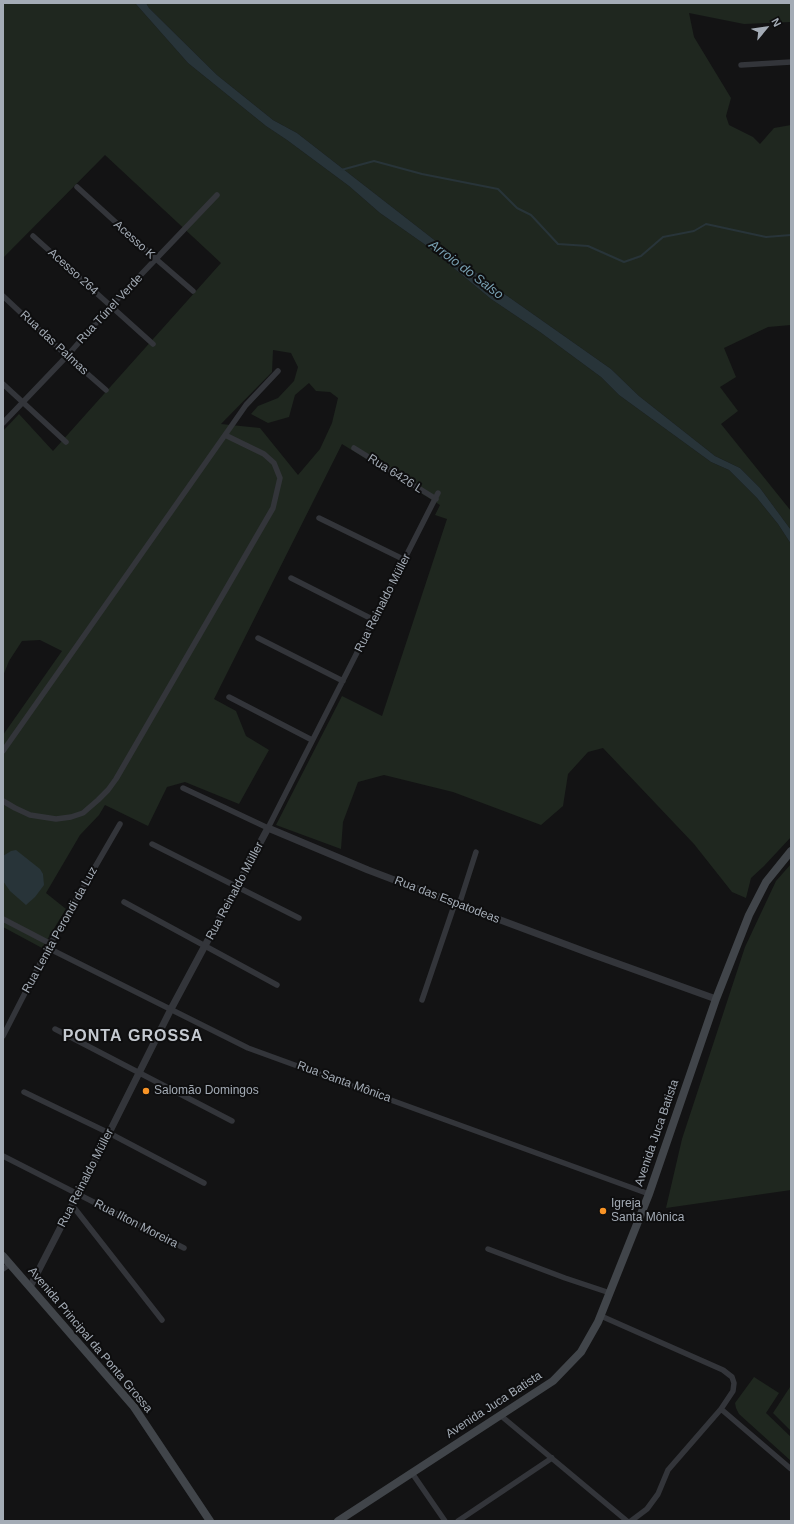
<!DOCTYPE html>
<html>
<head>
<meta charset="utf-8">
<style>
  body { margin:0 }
  #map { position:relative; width:794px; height:1524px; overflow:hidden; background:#131314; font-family:Arial,sans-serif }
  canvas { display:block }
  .frame { position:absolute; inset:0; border:4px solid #a4acb6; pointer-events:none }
  .north { position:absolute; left:746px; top:8px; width:40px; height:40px; -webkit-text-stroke:3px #0e0e0f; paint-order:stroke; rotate:61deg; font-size:11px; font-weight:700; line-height:16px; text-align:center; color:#a4acb6 }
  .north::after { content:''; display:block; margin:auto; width:14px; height:18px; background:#a4acb6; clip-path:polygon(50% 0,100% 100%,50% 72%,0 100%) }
</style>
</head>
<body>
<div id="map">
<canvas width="794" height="1524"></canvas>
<div class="frame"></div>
<div class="north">N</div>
</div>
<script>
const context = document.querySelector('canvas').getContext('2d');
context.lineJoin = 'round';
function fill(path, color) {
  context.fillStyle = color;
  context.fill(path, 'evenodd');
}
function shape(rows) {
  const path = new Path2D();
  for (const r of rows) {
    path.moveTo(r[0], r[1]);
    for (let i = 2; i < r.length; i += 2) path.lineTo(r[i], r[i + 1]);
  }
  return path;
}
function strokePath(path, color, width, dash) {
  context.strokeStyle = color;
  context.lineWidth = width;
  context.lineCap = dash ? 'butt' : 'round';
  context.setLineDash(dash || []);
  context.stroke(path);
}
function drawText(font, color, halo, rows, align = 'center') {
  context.font = font + ' Arial,sans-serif';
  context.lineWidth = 4;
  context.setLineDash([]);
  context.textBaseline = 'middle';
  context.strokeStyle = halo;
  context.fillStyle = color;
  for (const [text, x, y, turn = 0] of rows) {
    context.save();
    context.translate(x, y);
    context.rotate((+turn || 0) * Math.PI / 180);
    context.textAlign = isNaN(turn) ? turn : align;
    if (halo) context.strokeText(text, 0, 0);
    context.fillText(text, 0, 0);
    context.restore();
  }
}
fill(shape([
  [3,3,135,3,188,63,266,126,287,140,349,186,380,213,427,246,491,299,540,332,601,377,619,395,711,462,729,470,757,498,778,524,791,544,791,837,764,866,751,878,746,898,732,892,694,844,603,748,588,752,568,774,563,806,541,825,453,792,384,775,358,782,343,822,341,849,276,825,342,696,382,716,447,519,435,515,440,505,342,444,214,699,236,711,246,736,269,750,239,804,185,782,167,787,148,826,105,805,99,815,80,835,46,893,66,909,42,948,3,927,3,735,62,651,40,640,22,641,9,661,3,676,3,431,19,414,53,451,221,263,105,155,3,258],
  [273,350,291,353,298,367,294,381,278,398,258,406,251,414,268,423,289,417,295,395,309,383,316,391,330,392,338,398,332,423,320,449,298,475,260,428,221,424,272,372],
  [146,3,791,3,791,22,744,24,689,13,694,37,731,98,726,116,729,125,753,137,760,144,774,128,791,125,791,325,768,327,724,348,736,377,720,387,738,411,721,424,791,511,791,530,760,488,740,468,715,456,639,396,611,369,496,288,297,133,273,120,217,75,149,8],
  [791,864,791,1190,666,1208,682,1139,745,947,776,881],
  [754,1377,779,1393,766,1413,791,1437,791,1461,739,1414,736,1408,735,1403],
  [790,1387,791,1387,791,1431,773,1413]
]), '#1f271f');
fill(shape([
  [135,3,146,3,149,8,217,75,273,120,297,133,496,288,611,369,639,396,715,456,740,468,760,488,791,530,791,544,778,524,757,498,729,470,711,462,619,395,601,377,540,332,491,299,427,246,380,213,349,186,287,140,266,126,188,63],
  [16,850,40,869,43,874,44,885,35,897,26,905,10,891,3,881,3,856,11,851]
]), '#283439');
strokePath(shape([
  [341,170,374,161,422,174,498,189,517,208,531,215,558,244,588,246,624,262,641,256,663,237,694,231,706,224,766,237,791,235]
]), '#283439', 2);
strokePath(shape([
  [741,65,791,62],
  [77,187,156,259,193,291],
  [33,236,153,344],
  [3,296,67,356,106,390],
  [3,384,66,442],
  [3,423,67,356,111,306,217,195],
  [354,448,436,499],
  [319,518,405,560],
  [291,578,374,620],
  [258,638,343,681],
  [229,697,312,740],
  [3,751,225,435,246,405,278,371],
  [183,788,268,828,438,493],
  [3,801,15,808,30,815,56,819,71,817,83,813,98,800,108,790,116,779,273,508,280,478,274,463,264,454,225,435],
  [152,844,299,918],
  [124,902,277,985],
  [459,905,476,852],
  [3,919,51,944],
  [48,948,248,1048,649,1194],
  [422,1000,455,903],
  [55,1029,232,1121],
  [3,1036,48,948,120,824],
  [24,1092,109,1133,204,1183],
  [3,1156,184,1248],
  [72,1205,162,1320],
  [488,1249,565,1278,610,1293],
  [3,1269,10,1264],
  [601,1316,723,1370,732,1377,734,1383,733,1391,721,1409,668,1470,658,1494,647,1509,631,1521],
  [721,1409,791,1469],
  [500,1415,627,1521],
  [412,1473,445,1521],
  [458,1521,552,1458]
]), '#33353a', 5.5);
strokePath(shape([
  [30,1287,109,1133,171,1009,268,828,368,870,455,903,594,955,716,999]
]), '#33353a', 7);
strokePath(shape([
  [3,1256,134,1407,210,1521],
  [338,1521,553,1381,581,1352,598,1322,649,1194,716,999,749,915,766,882,791,851]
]), '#41454a', 8);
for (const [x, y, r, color] of [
  [146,1091,4,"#f99426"],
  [603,1211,4,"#f99426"]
]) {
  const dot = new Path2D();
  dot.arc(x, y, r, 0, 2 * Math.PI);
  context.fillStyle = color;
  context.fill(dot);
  strokePath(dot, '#0e0e0f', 1.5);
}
drawText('12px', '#a4acb6', '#0e0e0f', [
  ["Acesso K",134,240,42],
  ["Acesso 264",73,272,42],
  ["Rua Túnel Verde",110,309,-47],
  ["Rua das Palmas",54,343,43],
  ["Rua 6426 L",395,474,32],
  ["Rua Reinaldo Müller",383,603,-63],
  ["Rua Reinaldo Müller",235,891,-62],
  ["Rua das Espatodeas",447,900,21],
  ["Rua Lenita Perondi da Luz",60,930,-61],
  ["Rua Santa Mônica",344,1082,20],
  ["Avenida Juca Batista",657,1133,-71],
  ["Rua Reinaldo Müller",86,1178,-63],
  ["Rua Ilton Moreira",136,1224,27],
  ["Avenida Principal da Ponta Grossa",90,1340,50],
  ["Avenida Juca Batista",494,1405,-33]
]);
drawText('12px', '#a4acb6', '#0e0e0f', [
  ["Salomão Domingos",154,1091],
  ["Igreja",611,1204],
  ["Santa Mônica",611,1218]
], 'left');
drawText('italic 13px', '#79a0b2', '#0e0e0f', [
  ["Arroio do Salso",466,270,37]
]);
context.letterSpacing = '1px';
drawText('bold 16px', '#c5cad1', '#0e0e0f', [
  ["PONTA GROSSA",133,1037]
]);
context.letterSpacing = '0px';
</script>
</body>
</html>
